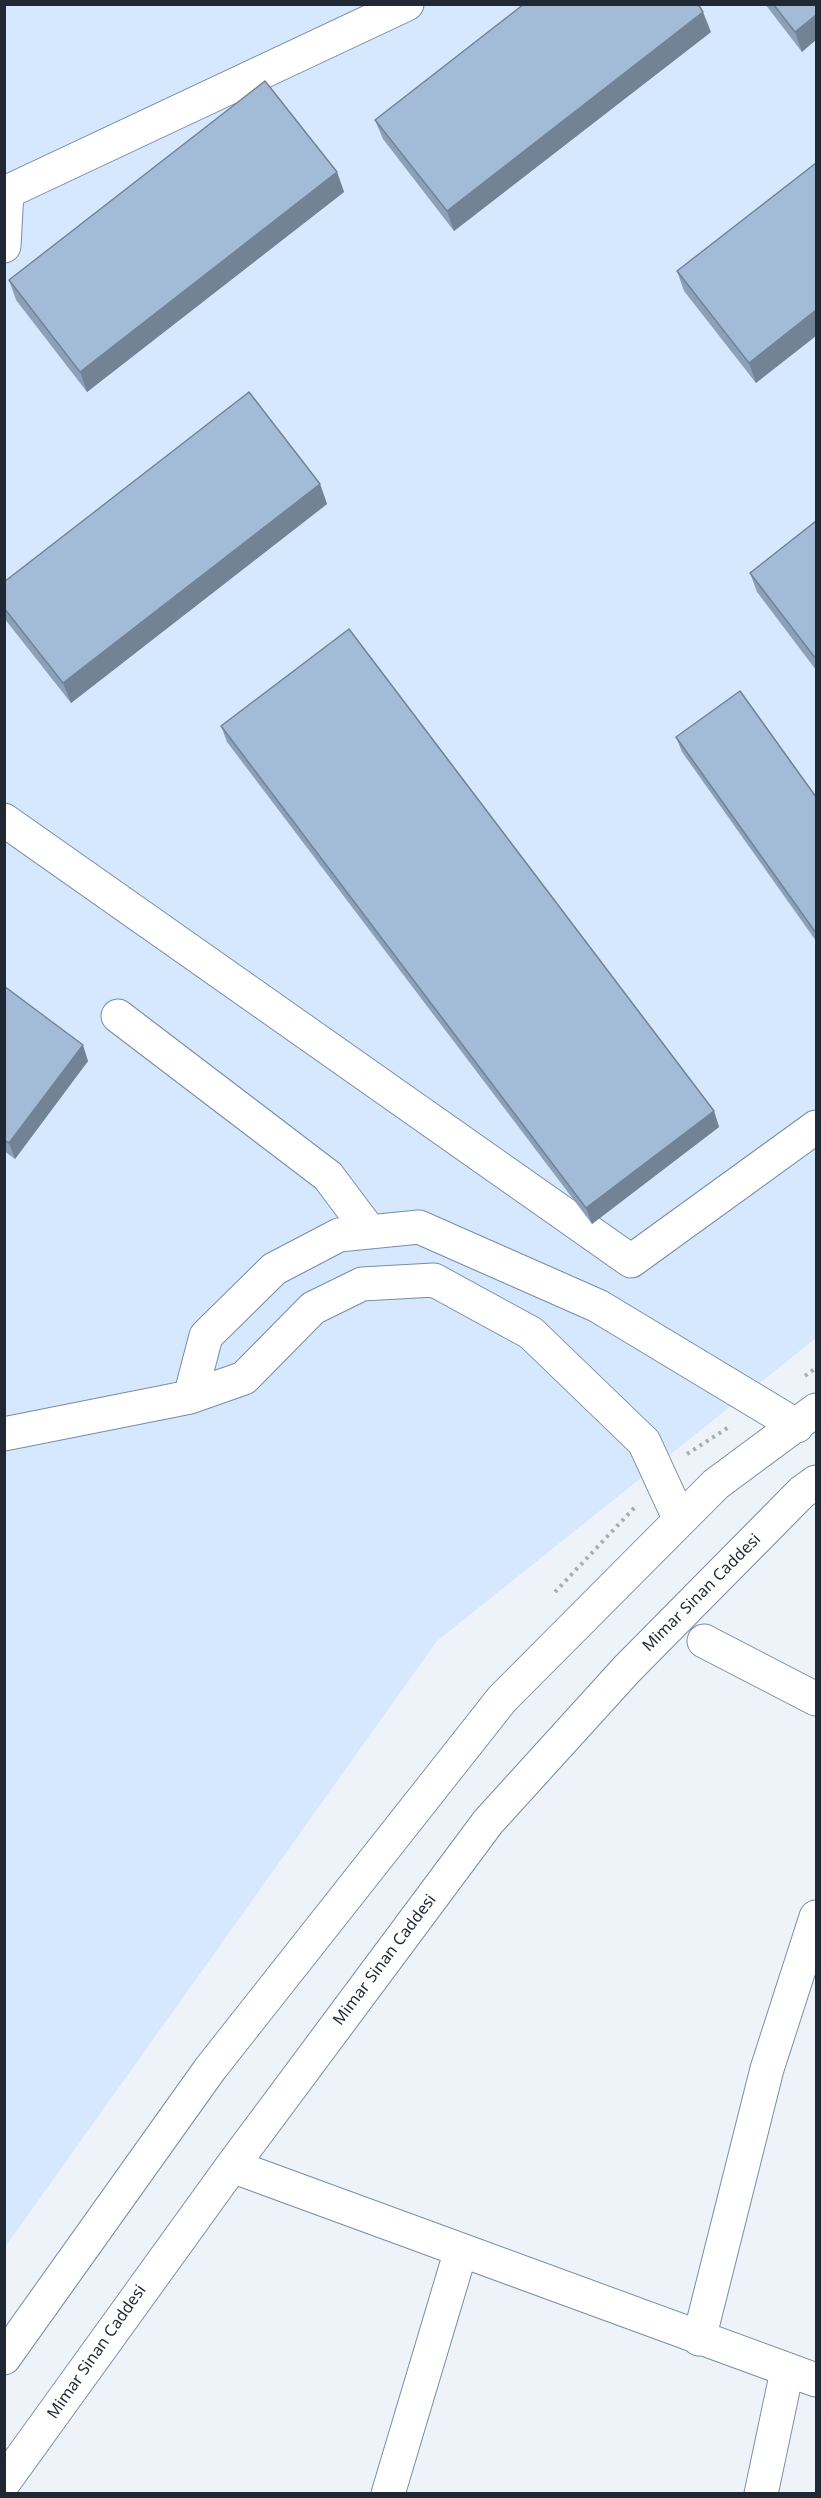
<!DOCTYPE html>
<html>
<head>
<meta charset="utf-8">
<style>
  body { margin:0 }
  #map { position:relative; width:821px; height:2498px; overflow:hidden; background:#eef3f9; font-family:"Noto Sans",sans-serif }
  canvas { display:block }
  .frame { position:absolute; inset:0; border:6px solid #1f2833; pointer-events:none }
</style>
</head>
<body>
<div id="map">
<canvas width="821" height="2498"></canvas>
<div class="frame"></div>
</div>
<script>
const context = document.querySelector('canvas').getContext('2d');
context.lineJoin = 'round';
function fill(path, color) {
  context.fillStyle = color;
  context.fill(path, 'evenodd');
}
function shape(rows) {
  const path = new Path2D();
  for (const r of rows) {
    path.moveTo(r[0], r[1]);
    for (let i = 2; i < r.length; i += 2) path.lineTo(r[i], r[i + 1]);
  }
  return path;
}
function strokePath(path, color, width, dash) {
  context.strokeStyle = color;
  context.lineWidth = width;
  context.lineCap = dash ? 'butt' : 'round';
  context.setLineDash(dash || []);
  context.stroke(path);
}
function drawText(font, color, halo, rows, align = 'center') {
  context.font = font + ' "Noto Sans",sans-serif';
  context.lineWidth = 5;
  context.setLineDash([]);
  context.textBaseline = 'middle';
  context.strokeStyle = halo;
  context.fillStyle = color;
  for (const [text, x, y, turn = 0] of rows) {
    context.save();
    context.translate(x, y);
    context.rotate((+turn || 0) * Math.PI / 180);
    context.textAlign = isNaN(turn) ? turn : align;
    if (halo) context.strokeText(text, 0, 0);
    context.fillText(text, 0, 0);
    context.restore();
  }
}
fill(shape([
  [5,5,816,5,816,1338,437,1641,5,2247]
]), '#d6e8fd');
const minor = shape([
  [4,246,7,192,407,4],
  [4,820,631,1261,816,1127],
  [118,1016,328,1176,370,1232],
  [190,1397,206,1336,274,1269,339,1235,419,1227,598,1306,797,1426],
  [4,1434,190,1397,244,1378,313,1308,362,1284,434,1280,531,1333,644,1442,680,1520],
  [704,1641,816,1699],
  [232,2166,816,2380],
  [699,2339,767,2069,816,1917],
  [4,2358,210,2069,502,1699,716,1484,816,1410],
  [4,2482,232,2166,488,1822,627,1669,802,1492,816,1482],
  [388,2494,461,2250],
  [761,2494,787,2371]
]);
strokePath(minor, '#778da8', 35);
strokePath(shape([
  [805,1376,816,1368],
  [687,1454,729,1427],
  [555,1592,636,1506]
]), '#a8aeb6', 4, [3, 4.5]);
strokePath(minor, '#fff', 33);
fill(shape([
  [765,4,816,4,802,52],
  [711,32,454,231,383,139,375,120],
  [816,163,756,383,684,291,677,271],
  [337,172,344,192,87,392,16,300,9,280],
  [320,484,327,504,71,703,4,618,4,582],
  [816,521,816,670,757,592,750,573],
  [221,726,714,1111,719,1127,592,1224,227,742],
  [676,737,816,797,816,941,682,752],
  [4,986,88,1061,15,1159,4,1151]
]), '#8ca1b9');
fill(shape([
  [703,12,711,32,454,231,447,211],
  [816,15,816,40,802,52,795,32],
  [337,172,344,192,87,392,80,372],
  [816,310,816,336,756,383,749,363],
  [320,484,327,504,71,703,63,683],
  [83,1045,88,1061,15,1159,9,1143],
  [714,1111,719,1127,592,1224,586,1208]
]), '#728396');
const building = shape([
  [524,4,698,4,703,12,447,211,375,120,524,4],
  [773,4,816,4,816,15,795,32,773,4],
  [265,81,337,172,80,372,9,280,265,81],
  [816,163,816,310,749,363,677,271,816,163],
  [249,392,320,484,63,683,4,608,4,582,249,392],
  [816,521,816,659,750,573,816,521],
  [349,629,714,1111,586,1208,221,726,349,629],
  [740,691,816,797,816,933,676,737,740,691],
  [4,986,83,1045,9,1143,4,1140,4,986]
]);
fill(building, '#a3bbd7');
strokePath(building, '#728396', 1.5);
drawText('16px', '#1f2833', '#fff', [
  ["Mimar Sinan Caddesi",702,1593,-45],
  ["Mimar Sinan Caddesi",385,1960,-53],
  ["Mimar Sinan Caddesi",97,2352,-55]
]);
</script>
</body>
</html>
